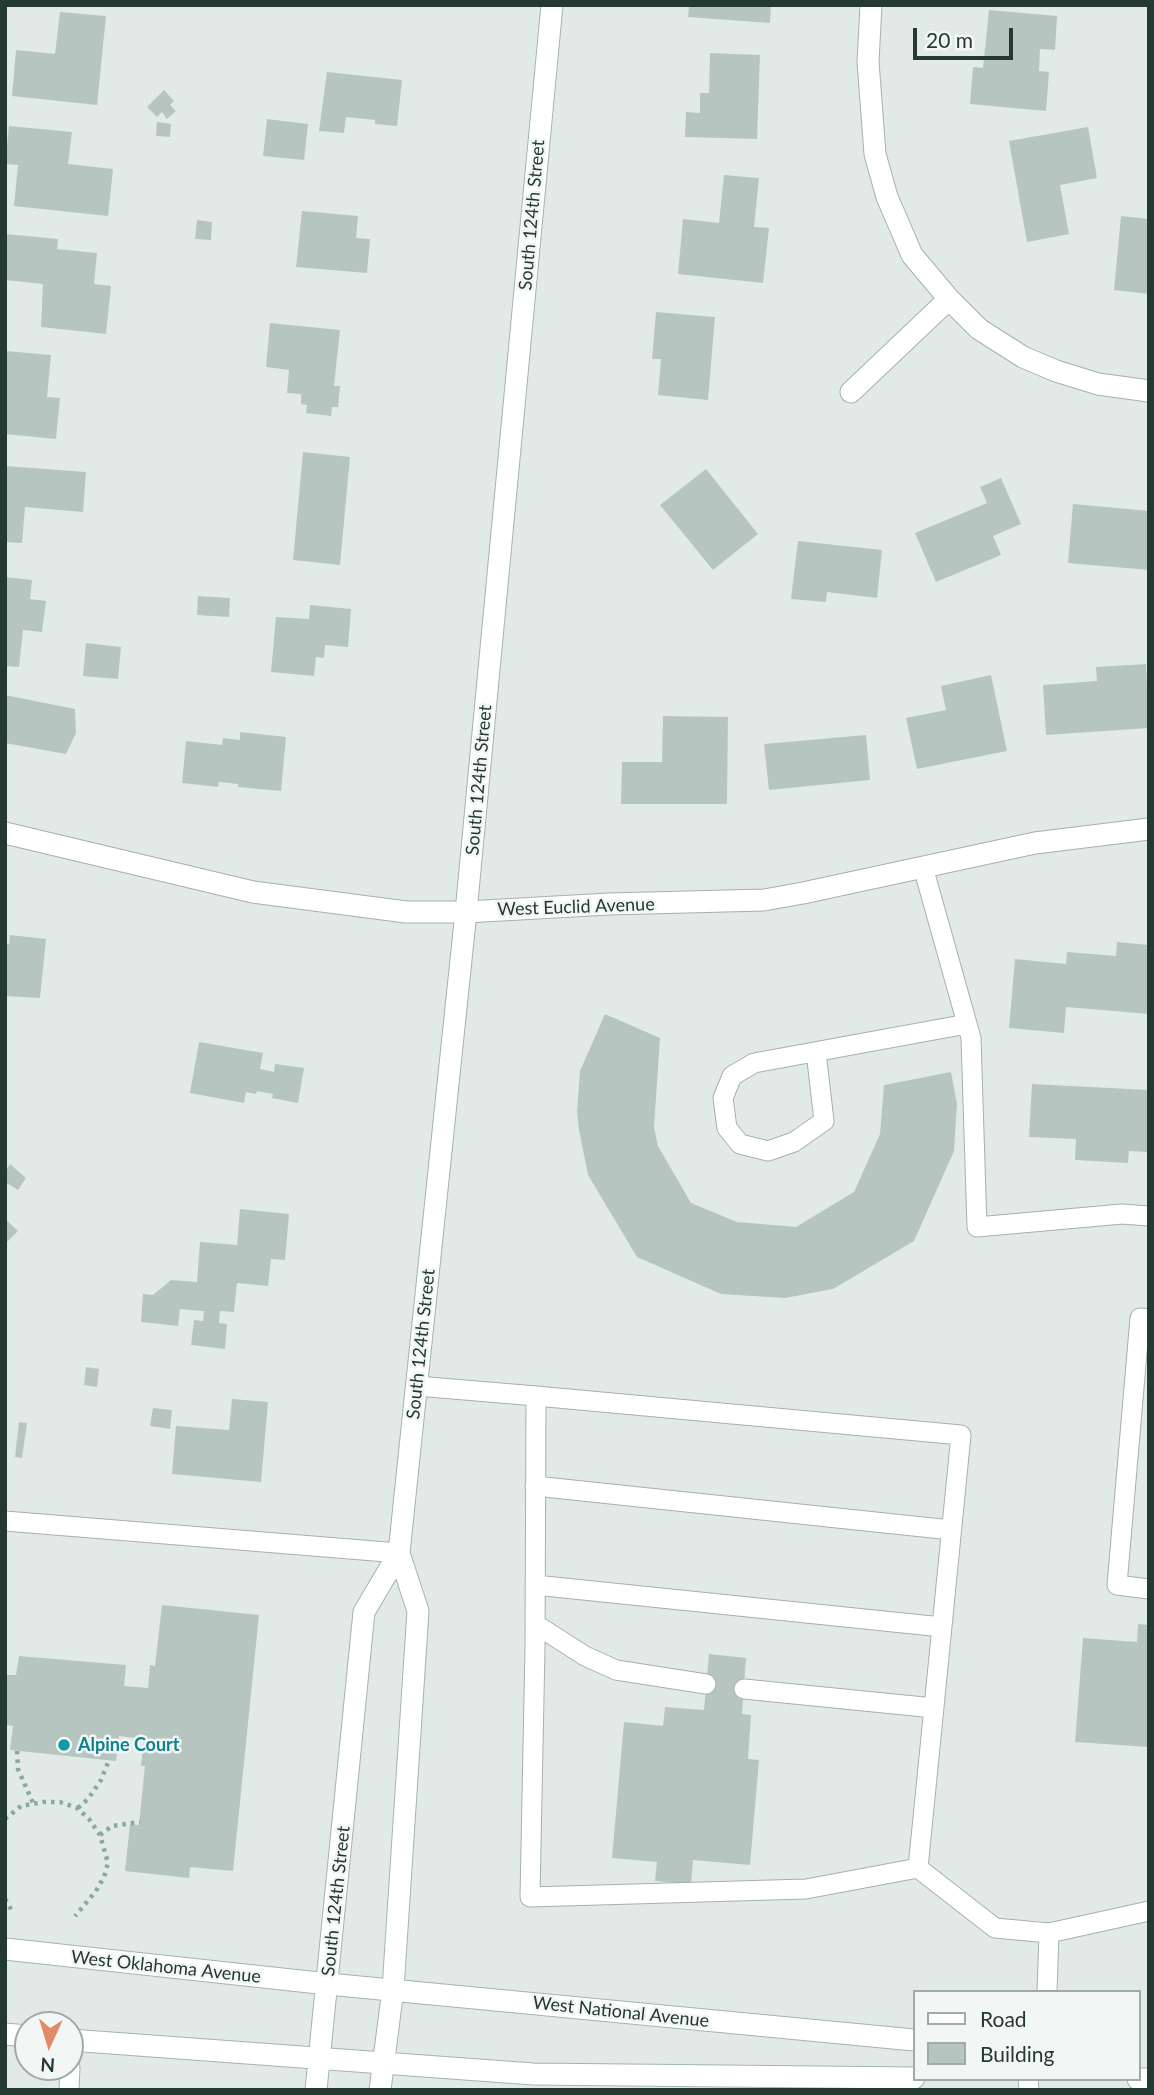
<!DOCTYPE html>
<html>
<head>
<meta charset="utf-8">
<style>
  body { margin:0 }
  #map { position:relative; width:1154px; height:2095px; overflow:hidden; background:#e2eae7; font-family:Lato,sans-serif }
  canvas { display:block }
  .frame { position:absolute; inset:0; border:7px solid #243934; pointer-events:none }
  .legend { position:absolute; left:913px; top:1990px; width:228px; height:91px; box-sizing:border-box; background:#f2f7f5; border:2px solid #a0aba8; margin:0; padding:9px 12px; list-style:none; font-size:21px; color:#243934 }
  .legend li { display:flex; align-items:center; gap:14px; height:35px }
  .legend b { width:35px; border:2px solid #a0aba8 }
  .north { position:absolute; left:14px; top:2011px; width:70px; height:70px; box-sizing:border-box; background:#f2f7f5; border:2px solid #a0aba8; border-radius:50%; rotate:184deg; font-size:19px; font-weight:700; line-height:28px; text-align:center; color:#243934 }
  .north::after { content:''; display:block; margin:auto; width:24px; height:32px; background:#e28a68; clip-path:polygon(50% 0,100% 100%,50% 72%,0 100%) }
  .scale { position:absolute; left:913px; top:28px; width:100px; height:32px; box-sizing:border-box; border:4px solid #243934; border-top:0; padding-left:9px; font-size:21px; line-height:24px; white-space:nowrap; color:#243934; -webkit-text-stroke:5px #f2f7f5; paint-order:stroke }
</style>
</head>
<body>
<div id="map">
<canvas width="1154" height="2095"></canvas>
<div class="frame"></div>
<ul class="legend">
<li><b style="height:9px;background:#fff"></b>Road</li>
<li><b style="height:19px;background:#b7c5c0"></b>Building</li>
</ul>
<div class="north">N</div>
<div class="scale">20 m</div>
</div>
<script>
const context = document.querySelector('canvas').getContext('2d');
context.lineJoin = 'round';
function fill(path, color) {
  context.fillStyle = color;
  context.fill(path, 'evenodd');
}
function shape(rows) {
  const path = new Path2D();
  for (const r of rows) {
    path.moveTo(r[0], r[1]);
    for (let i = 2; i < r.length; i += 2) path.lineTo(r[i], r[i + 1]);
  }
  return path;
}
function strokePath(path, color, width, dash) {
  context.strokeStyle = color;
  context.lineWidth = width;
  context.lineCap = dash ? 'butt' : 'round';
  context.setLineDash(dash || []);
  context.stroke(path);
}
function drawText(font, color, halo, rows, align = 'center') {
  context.font = font + ' Lato,sans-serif';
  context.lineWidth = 5;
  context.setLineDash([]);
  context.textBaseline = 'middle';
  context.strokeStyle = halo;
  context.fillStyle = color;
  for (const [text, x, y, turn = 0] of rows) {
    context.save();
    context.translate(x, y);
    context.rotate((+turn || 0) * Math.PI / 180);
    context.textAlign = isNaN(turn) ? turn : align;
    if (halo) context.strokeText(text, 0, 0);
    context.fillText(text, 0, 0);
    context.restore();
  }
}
fill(shape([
  [689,5,771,5,770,23,688,17],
  [989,10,1057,16,1055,50,1040,49,1039,71,1049,72,1046,111,970,104,973,67,983,68],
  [60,12,106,16,97,105,12,96,16,50,55,54],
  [710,53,760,55,757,139,685,137,686,112,700,113,700,93,709,93],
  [327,72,402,80,397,126,375,124,375,120,346,117,344,133,319,131],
  [164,90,174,101,170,105,176,111,167,119,162,112,157,117,147,107],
  [267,119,308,124,304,160,263,156],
  [157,122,171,124,170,137,156,136],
  [9,126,72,132,68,164,113,169,108,216,14,206,18,165,5,164],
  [1088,127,1097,178,1060,185,1069,234,1027,242,1009,141],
  [724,175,759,178,754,227,769,228,763,283,678,274,683,219,719,223],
  [302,211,358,216,356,238,370,239,367,273,296,267],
  [1121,216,1149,219,1149,294,1114,290],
  [197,220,212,222,211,240,195,239],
  [5,234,58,239,57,249,97,253,94,284,111,286,106,334,41,327,43,284,5,280],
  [656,312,715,317,708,400,658,395,661,359,652,359],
  [270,323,340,330,334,386,340,386,338,407,332,407,331,416,306,413,307,405,301,404,301,394,287,393,289,370,266,367],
  [5,351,51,355,47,397,60,398,56,439,5,434],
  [303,452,350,457,340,565,293,560],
  [5,466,86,472,83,512,25,507,22,543,5,542],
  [706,469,758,534,713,570,660,505],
  [1001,478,1021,524,993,536,1001,555,936,582,915,533,987,503,980,487],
  [1073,504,1149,511,1149,570,1068,563],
  [798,541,882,550,877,598,827,592,826,602,791,599],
  [5,577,32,580,30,599,46,601,42,632,23,630,19,667,5,666],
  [198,596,230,598,229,617,197,615],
  [310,605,351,609,348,647,325,645,324,658,316,657,314,676,271,672,276,617,309,619],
  [86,643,121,647,118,679,83,676],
  [1146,664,1149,728,1046,735,1043,685,1097,681,1096,667],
  [991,675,1007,751,917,769,906,718,946,710,941,686],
  [5,695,75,709,76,733,66,754,5,743],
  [663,716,728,717,727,804,621,804,622,762,662,762],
  [240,732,286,737,281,791,238,787,238,784,219,782,218,787,182,783,186,741,222,745,223,738,240,740],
  [866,735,870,780,769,790,764,744],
  [10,935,46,939,40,998,5,996,5,944,9,944],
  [1117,942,1149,945,1149,1014,1066,1007,1064,1033,1009,1028,1015,959,1066,964,1067,952,1116,956],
  [605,1014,660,1038,654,1127,658,1146,691,1203,737,1222,796,1227,854,1192,880,1134,884,1085,951,1072,957,1104,954,1151,914,1241,833,1289,785,1298,721,1294,637,1257,588,1175,579,1130,577,1112,580,1071],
  [199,1042,263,1053,260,1069,274,1072,275,1064,304,1068,298,1103,272,1098,273,1094,257,1091,256,1094,246,1092,244,1103,190,1093],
  [1032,1084,1149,1090,1149,1152,1129,1151,1128,1163,1075,1160,1076,1139,1029,1137],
  [10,1164,26,1178,18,1190,5,1182,5,1172],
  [240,1209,289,1214,285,1260,271,1259,268,1286,237,1283,234,1312,220,1311,219,1323,227,1324,225,1349,191,1345,194,1320,203,1321,204,1311,180,1309,178,1326,141,1322,143,1294,153,1295,171,1280,197,1282,200,1242,237,1245],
  [5,1219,18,1231,5,1244],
  [86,1367,99,1369,97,1387,84,1385],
  [232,1399,268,1402,261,1482,172,1474,176,1426,229,1430],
  [153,1408,172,1410,170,1429,150,1426],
  [19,1422,27,1423,22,1458,15,1457],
  [162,1605,259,1615,233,1871,190,1867,189,1878,125,1871,130,1824,139,1825,145,1766,141,1766,144,1739,119,1736,116,1761,10,1750,13,1726,5,1725,5,1675,16,1675,19,1656,126,1665,124,1686,148,1688,150,1665,155,1666],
  [1138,1624,1149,1625,1149,1747,1075,1742,1083,1638,1137,1642],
  [709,1654,746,1658,742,1714,751,1715,748,1759,759,1760,750,1865,693,1860,691,1884,655,1881,657,1862,612,1858,624,1722,663,1726,665,1707,704,1710]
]), '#b7c5c0');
const lane = shape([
  [923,867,971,1038,977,1227,1122,1214,1149,1216],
  [816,1052,824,1121,794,1142,768,1151,740,1144,727,1128,723,1098,732,1076,754,1063,967,1024],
  [1149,1319,1140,1318,1117,1585,1149,1589],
  [417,1386,536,1396,535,1647,530,1897,806,1889,918,1868,995,1928,1049,1933],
  [536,1396,961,1435,918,1868],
  [535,1486,951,1530],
  [5,1521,399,1553],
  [535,1585,942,1627],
  [535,1624,585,1656,616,1670,706,1684],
  [744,1689,934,1708],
  [1047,1992,1049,1933,1149,1911],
  [1028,2079,1029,2090],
  [69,2090,70,2067]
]);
const street = shape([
  [871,5,868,62,875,154,887,197,912,255,949,299,979,329,1023,357,1056,371,1098,384,1149,391],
  [851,392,949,299],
  [5,833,253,892,406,912,466,912,609,904,764,900,803,893,1035,843,1149,829]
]);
const secondary = shape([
  [5,1949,328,1984,914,2040],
  [5,2034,28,2036],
  [70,2040,533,2074,914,2078],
  [1138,2079,1149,2079],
  [316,2090,364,1612,399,1553],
  [380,2090,393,1989,418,1611,399,1553,466,912,552,5]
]);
strokePath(lane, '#a5b1ae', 21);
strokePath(street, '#a5b1ae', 23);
strokePath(secondary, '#a2b5af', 23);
strokePath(shape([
  [17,1751,18,1769,33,1803],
  [78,1808,88,1799,101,1780,109,1760],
  [5,1819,21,1806,43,1802,60,1802,77,1808,89,1819,100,1835,108,1863,104,1877,96,1891,75,1916],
  [100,1835,112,1826,140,1822],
  [5,1899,12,1911]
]), '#86aaa0', 4.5, [3.5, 5]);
strokePath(lane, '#fff', 19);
strokePath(street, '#fff', 21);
strokePath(secondary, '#fff', 21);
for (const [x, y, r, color] of [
  [64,1745,7,"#0f9aa8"]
]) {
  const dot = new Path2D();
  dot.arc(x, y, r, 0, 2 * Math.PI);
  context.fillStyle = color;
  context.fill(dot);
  strokePath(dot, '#f2f7f5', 2.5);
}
drawText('18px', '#243934', '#f2f7f5', [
  ["South 124th Street",532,215,-85],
  ["South 124th Street",479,780,-85],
  ["West Euclid Avenue",576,907,-2],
  ["South 124th Street",421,1344,-84],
  ["South 124th Street",336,1901,-84],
  ["West Oklahoma Avenue",166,1967,6],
  ["West National Avenue",621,2012,6]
]);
drawText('bold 18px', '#0d838f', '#f2f7f5', [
  ["Alpine Court",78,1745]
], 'left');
</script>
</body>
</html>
